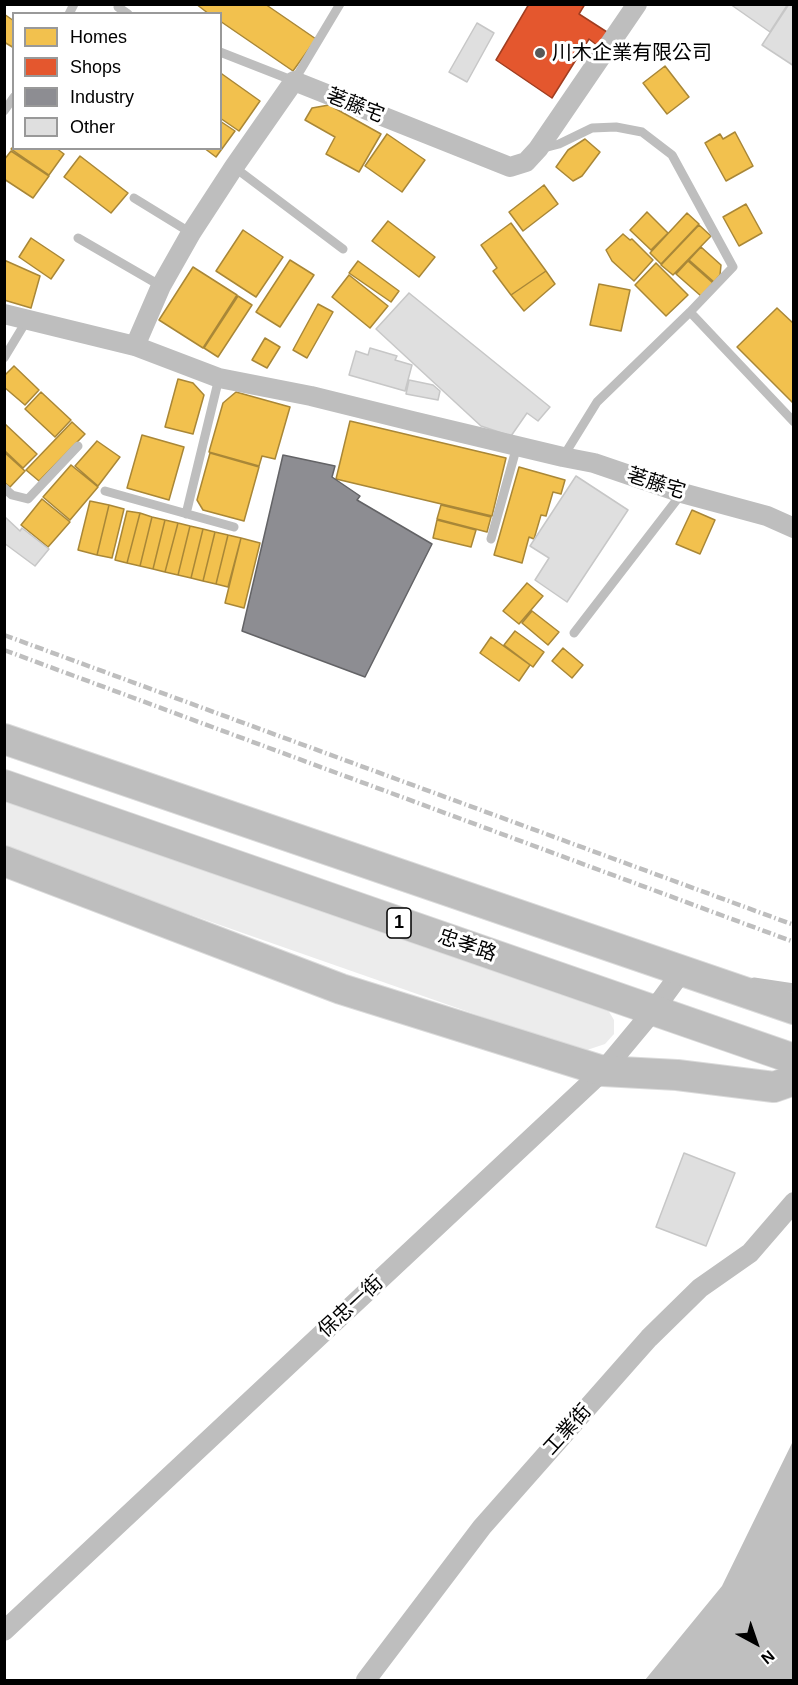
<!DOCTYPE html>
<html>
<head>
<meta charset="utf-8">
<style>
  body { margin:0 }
  #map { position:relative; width:798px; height:1685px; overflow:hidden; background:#fff; font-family:Arial,sans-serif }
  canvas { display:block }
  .frame { position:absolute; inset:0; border:6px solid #000; pointer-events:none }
  .legend { position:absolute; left:12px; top:12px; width:210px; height:138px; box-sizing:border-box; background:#fff; border:2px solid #999; margin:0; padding:8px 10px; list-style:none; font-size:18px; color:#000 }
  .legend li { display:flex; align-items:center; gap:12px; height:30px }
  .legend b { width:30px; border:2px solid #999 }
  .north { position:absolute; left:726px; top:1613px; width:60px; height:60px; -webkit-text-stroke:4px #fff; paint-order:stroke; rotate:140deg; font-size:16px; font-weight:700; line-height:24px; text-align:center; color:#000 }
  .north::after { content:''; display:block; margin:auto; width:21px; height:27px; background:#000; clip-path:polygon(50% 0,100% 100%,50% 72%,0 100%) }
</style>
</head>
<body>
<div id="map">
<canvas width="798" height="1685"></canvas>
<div class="frame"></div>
<ul class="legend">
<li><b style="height:16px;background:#f2c14e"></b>Homes</li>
<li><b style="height:16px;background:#e4572e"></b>Shops</li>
<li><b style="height:16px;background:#8d8d92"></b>Industry</li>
<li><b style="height:16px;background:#dfdfdf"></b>Other</li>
</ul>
<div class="north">N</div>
</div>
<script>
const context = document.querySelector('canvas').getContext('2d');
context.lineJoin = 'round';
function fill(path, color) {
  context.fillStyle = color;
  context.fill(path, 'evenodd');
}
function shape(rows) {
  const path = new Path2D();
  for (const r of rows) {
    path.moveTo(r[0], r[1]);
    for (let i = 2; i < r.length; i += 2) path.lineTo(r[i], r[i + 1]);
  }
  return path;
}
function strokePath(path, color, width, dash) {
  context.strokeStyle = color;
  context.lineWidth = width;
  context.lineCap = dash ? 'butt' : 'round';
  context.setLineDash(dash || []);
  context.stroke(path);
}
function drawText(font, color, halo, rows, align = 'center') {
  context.font = font + ' Arial,"Noto Sans TC",sans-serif';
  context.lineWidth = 6;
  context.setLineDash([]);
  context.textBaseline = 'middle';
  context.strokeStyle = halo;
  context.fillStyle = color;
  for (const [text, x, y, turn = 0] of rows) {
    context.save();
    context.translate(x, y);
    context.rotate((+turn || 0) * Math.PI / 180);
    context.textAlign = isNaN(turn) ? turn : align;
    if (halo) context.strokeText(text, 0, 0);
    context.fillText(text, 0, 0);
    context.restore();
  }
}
fill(shape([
  [4,801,608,1010,614,1020,614,1034,605,1044,587,1050,543,1038,160,904,5,847]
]), '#ececec');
fill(shape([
  [793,1441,793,1680,645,1680,722,1586]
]), '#bfbfbf');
const homes = shape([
  [196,4,265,4,316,39,293,71,220,21,220,14,209,14,196,4],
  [4,14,14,21,14,48,4,42,4,14],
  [665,66,689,97,667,114,643,83,665,66],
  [222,74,260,101,239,131,220,118,220,76,222,74],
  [329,105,381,134,359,172,326,154,335,137,305,120,312,108,329,105],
  [220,121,235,131,216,157,204,148,220,148,220,121],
  [735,132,753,166,726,181,705,143,720,134,723,139,735,132],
  [387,134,425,160,402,192,365,166,387,134],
  [585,139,600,152,582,176,573,181,556,167,568,150,585,139],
  [14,146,14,148,56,148,64,154,49,175,11,149,14,146],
  [11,151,49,176,33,198,4,179,4,160,11,151],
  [80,156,128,193,111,213,64,177,80,156],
  [544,185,558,204,523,231,509,212,544,185],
  [746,204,762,233,739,246,723,217,746,204],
  [647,212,668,233,651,250,630,230,647,212],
  [687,213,699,224,661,264,650,253,687,213],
  [388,221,435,257,419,277,372,241,388,221],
  [511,223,546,271,511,295,493,271,497,268,481,245,511,223],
  [699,225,711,236,673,275,661,265,699,225],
  [243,230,283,257,256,297,216,271,243,230],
  [623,234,630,240,632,239,653,260,634,281,612,261,606,250,623,234],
  [31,238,64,260,51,279,19,257,31,238],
  [701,247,721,265,720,275,714,282,689,260,701,247],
  [4,260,40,276,31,308,4,300,4,260],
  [290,260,314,275,280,327,256,312,290,260],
  [358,261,399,291,391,302,349,273,358,261],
  [688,261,713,283,701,296,676,274,688,261],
  [656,263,688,295,666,316,635,285,656,263],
  [193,267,237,295,203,348,159,320,193,267],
  [546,271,555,284,524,311,511,295,546,271],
  [349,275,388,306,370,328,332,297,349,275],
  [599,284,630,290,621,331,590,325,599,284],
  [238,296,252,305,218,357,204,348,238,296],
  [318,304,333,312,307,358,293,350,318,304],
  [777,308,794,324,794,404,737,347,777,308],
  [265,338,280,347,267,368,252,360,265,338],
  [14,366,39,390,25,405,4,387,4,376,14,366],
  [178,379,193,383,204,395,193,434,165,427,178,379],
  [41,392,71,420,55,437,25,409,41,392],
  [236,392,290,407,275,459,262,456,259,466,209,452,223,403,236,392],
  [350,421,506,458,492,516,336,479,350,421],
  [72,422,85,434,39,481,26,470,72,422],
  [4,423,37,454,23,468,4,450,4,423],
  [142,435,184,447,169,500,127,488,142,435],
  [97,441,120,457,98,486,75,466,97,441],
  [4,452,25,471,10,487,4,482,4,452],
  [210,453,259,467,244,521,203,510,197,500,210,453],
  [71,465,98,487,70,520,43,497,71,465],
  [519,467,565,480,561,494,553,492,546,516,541,515,534,539,529,537,522,563,494,555,519,467],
  [42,499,70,522,48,547,21,525,42,499],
  [90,501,109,505,97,555,78,550,90,501],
  [109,505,124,509,112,558,97,555,109,505],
  [441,505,491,517,487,532,437,519,441,505],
  [692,510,715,520,700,554,676,544,692,510],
  [127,511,140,513,127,563,115,560,127,511],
  [140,513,152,517,140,566,127,563,140,513],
  [152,517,165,520,153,569,140,566,152,517],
  [165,520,178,523,165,572,153,569,165,520],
  [437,520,476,530,471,547,433,538,437,520],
  [178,523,190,526,178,575,165,572,178,523],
  [190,526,203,529,191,578,178,575,190,526],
  [203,529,215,532,203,581,191,578,203,529],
  [215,532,228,535,216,584,203,581,215,532],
  [228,535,241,538,228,587,216,584,228,535],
  [241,538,260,543,244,608,225,603,241,538],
  [527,583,543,596,519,624,503,611,527,583],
  [532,611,559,632,548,645,522,623,532,611],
  [515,631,544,652,533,667,504,645,515,631],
  [491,637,530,665,519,681,480,653,491,637],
  [563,648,583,665,572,678,552,661,563,648]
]);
fill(homes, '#f2c14e');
strokePath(homes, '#a98737', 1.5);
const shops = shape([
  [529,4,585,4,579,14,607,32,598,46,589,39,552,98,496,60,529,4]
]);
fill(shops, '#e4572e');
strokePath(shops, '#a03d20', 1.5);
const industry = shape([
  [283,455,335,466,332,477,360,496,357,500,432,544,365,677,242,631,283,455]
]);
fill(industry, '#8d8d92');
strokePath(industry, '#636366', 1.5);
const building = shape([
  [730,4,788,4,770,32,730,4],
  [789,4,794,4,794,66,762,45,789,4],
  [477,23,494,33,467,82,449,72,477,23],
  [409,293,550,407,538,421,527,413,511,436,481,426,376,329,409,293],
  [370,348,397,356,395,360,412,365,405,391,349,375,356,351,368,355,370,348],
  [409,380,433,385,440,391,438,400,406,394,409,380],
  [576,476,628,510,567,602,535,580,549,558,530,546,576,476],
  [4,516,20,531,22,528,49,549,35,566,4,543,4,516],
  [684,1153,735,1173,706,1246,656,1227,684,1153]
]);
fill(building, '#dfdfdf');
strokePath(building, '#c7c7c7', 1.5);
const primary = shape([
  [4,739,794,1009],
  [4,785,794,1059],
  [4,861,341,989,603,1071,677,1075,774,1087,794,1080]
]);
strokePath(primary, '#dbdbdb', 32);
strokePath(shape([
  [118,7,128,14],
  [69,14,74,4],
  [220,52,294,81,340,4],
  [4,111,14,97],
  [540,149,559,144,592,128,616,127,642,132,672,155,733,267,690,312,597,402,563,457],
  [234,167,343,249],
  [134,198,191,233],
  [78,238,161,286],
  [690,312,794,422],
  [4,358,27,320],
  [4,488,12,495,28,499,78,446],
  [105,491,234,527],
  [186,514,219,378],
  [491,539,517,446],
  [574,633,682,493],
  [754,982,794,988]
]), '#bebebe', 9);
strokePath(shape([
  [4,314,135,346,219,378,311,396,412,421,563,457,594,463,682,493,767,516,794,528],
  [135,346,161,286,191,233,234,167,294,81,510,167,526,162,538,149,637,4],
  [4,1631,603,1071,653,1011,683,970],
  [366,1680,482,1527,649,1338,700,1288,750,1253,794,1202]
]), '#bebebe', 20);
strokePath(primary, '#bebebe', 30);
strokePath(shape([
  [4,635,794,925],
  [4,650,794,942]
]), '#bebebe', 4.5, [9, 3, 1.5, 3]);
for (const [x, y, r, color] of [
  [540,53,6,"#595959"]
]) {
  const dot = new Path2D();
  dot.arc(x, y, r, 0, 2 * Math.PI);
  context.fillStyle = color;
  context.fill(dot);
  strokePath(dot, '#fff', 2);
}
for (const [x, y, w] of [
  [399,923,24]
]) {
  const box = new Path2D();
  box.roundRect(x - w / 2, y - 15, w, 30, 4.5);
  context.fillStyle = '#fff';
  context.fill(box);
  strokePath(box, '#000', 1.5);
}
drawText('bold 18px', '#000', null, [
  ["1",399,923]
]);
drawText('20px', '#000', '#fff', [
  ["川木企業有限公司",552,53]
], 'left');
drawText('20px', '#000', '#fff', [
  ["荖藤宅",355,106,22],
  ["荖藤宅",656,484,18],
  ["忠孝路",467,946,19],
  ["保忠一街",351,1307,-43],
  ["工業街",568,1430,-48]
]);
</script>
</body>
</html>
